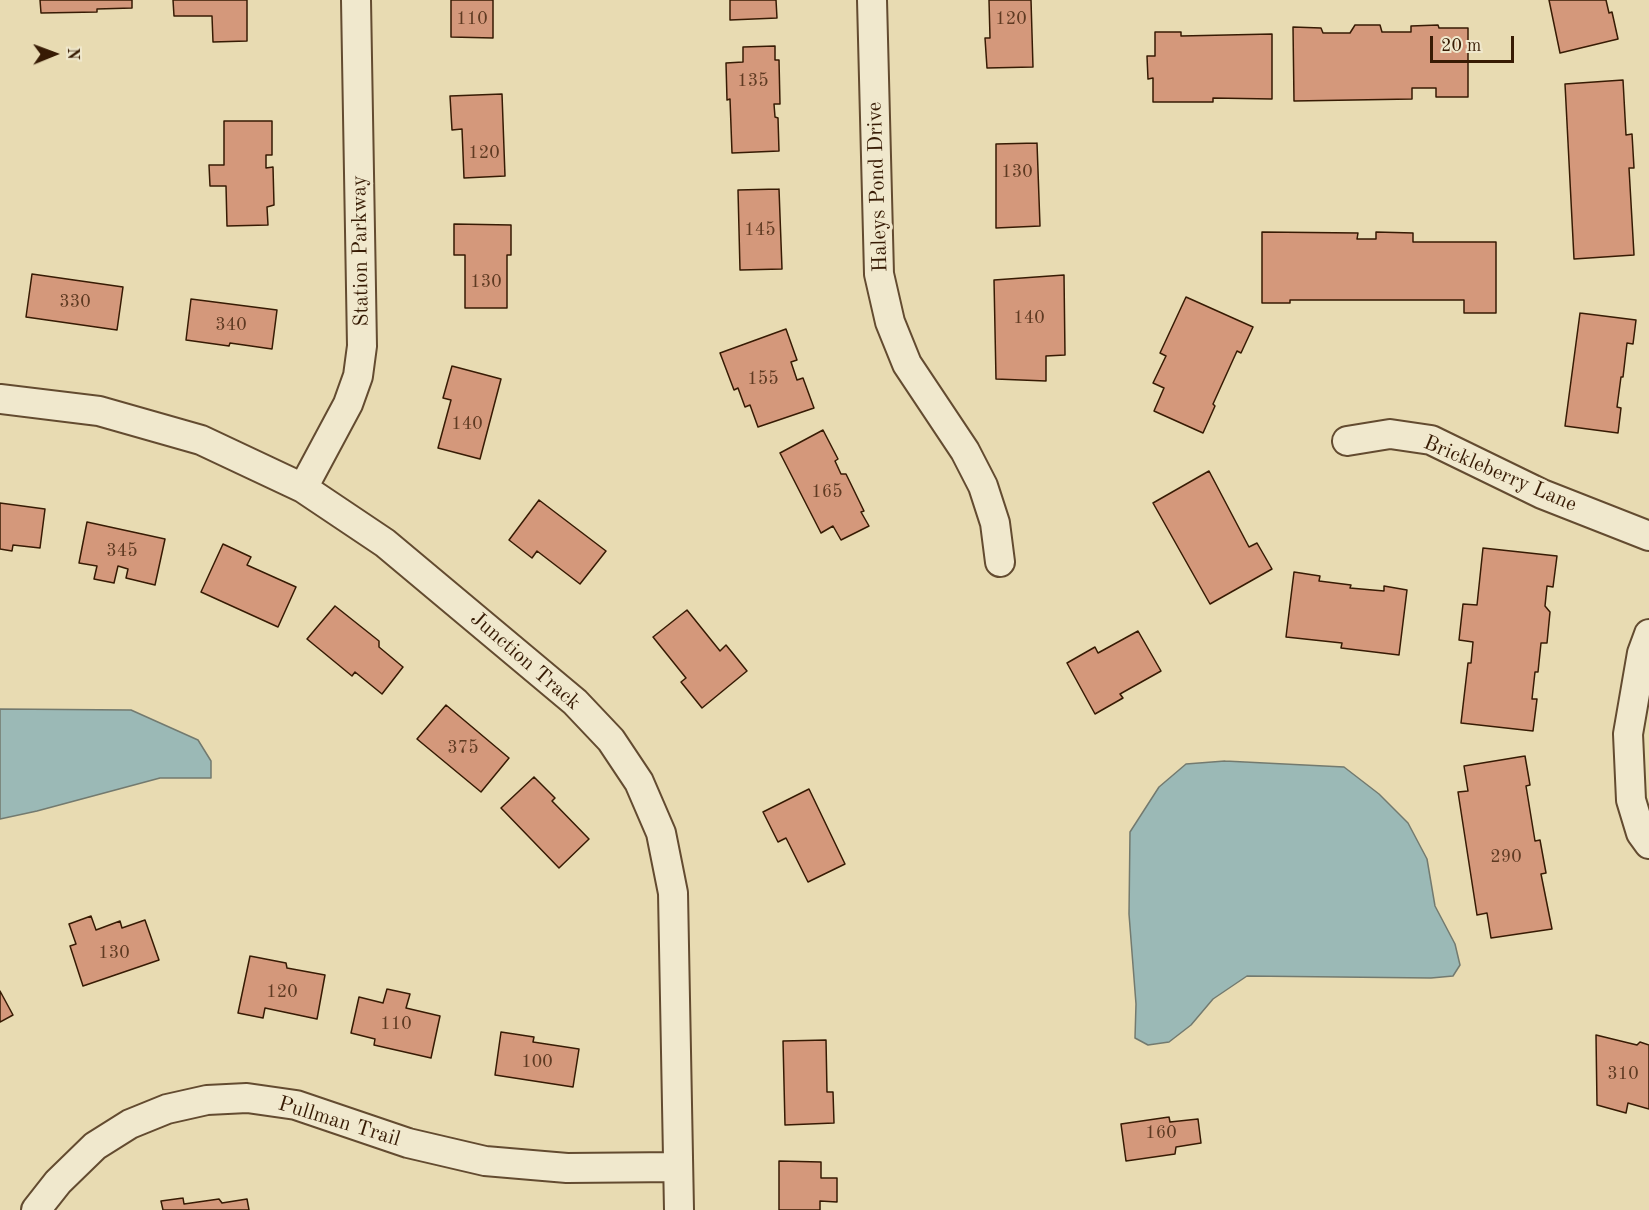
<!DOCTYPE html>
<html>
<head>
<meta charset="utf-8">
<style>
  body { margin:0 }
  #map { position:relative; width:1649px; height:1210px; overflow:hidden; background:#e8dbb2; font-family:"Old Standard TT",serif }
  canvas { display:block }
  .north { position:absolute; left:24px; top:24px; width:60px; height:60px; -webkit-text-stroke:4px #f0e8cd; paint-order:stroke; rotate:89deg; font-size:16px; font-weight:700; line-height:24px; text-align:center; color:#371b04 }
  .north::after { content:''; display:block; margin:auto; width:21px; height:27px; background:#371b04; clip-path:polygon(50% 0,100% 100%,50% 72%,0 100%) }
  .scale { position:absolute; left:1430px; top:36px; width:84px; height:27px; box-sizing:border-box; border:3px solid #371b04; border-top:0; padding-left:8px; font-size:18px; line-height:21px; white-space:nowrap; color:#371b04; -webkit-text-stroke:4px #f0e8cd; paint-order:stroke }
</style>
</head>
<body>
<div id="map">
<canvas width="1649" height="1210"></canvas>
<div class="north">N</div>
<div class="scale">20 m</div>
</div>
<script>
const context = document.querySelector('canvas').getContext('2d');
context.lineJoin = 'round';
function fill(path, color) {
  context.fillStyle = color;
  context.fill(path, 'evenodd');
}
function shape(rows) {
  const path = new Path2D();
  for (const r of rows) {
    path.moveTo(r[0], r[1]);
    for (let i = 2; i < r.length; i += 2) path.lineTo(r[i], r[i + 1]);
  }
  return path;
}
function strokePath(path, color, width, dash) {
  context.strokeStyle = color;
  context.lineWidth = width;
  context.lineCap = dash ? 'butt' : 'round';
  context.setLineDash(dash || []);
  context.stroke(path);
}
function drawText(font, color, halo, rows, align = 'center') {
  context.font = font + ' "Old Standard TT",serif';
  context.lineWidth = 6;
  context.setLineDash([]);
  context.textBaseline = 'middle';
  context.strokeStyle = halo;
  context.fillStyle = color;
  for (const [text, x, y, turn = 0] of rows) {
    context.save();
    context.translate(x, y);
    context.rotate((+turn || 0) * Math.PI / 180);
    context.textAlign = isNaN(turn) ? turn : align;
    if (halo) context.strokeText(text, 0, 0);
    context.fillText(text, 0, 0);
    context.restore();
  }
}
const water = shape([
  [0,709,131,710,198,740,211,761,211,778,160,778,37,811,0,819,0,709],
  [1225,761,1344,767,1379,794,1408,823,1427,859,1435,906,1455,944,1460,965,1453,976,1431,978,1247,976,1213,999,1191,1025,1169,1042,1148,1045,1135,1038,1136,1004,1129,914,1130,832,1159,787,1186,764,1225,761]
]);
fill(water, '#9bb9b6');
strokePath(water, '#737a6f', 1.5);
const building = shape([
  [40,0,132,0,132,8,97,9,97,12,41,13,40,0],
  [173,0,247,0,247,41,213,42,212,16,174,16,173,0],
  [451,0,493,0,493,38,451,37,451,0],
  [730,0,776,0,777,18,730,20,730,0],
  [989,0,1031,0,1033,67,987,68,985,38,990,38,989,0],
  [1549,0,1606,0,1609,13,1612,12,1618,39,1560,53,1549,0],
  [1355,25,1380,25,1382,32,1411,32,1411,26,1438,25,1439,28,1468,28,1468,97,1436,97,1436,88,1412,88,1412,99,1294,101,1293,27,1321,28,1323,33,1350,33,1355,25],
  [1155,32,1181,32,1181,36,1272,34,1272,99,1213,98,1213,102,1153,102,1153,78,1148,79,1147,56,1155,56,1155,32],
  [775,46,775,60,779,60,780,104,774,104,775,117,778,118,779,151,732,153,730,99,727,100,726,63,743,62,743,47,775,46],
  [1623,80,1626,135,1632,134,1634,168,1629,168,1634,255,1574,259,1565,84,1623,80],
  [502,94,505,176,464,178,462,129,452,130,450,96,502,94],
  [224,121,272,121,272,155,266,155,266,168,273,167,274,205,267,207,268,225,227,226,226,186,210,186,209,165,224,165,224,121],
  [1037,143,1040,226,996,228,996,144,1037,143],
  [779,189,782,269,740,270,738,190,779,189],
  [454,224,511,225,511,255,507,255,507,308,465,308,465,255,454,255,454,224],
  [1262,232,1358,233,1357,239,1376,239,1376,232,1413,233,1413,242,1496,242,1496,313,1464,313,1464,300,1290,300,1290,303,1262,303,1262,232],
  [32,274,123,287,117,330,26,317,32,274],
  [1064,275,1065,355,1046,356,1046,381,996,379,994,280,1064,275],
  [1186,297,1253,327,1241,353,1237,351,1213,404,1215,406,1203,433,1154,411,1164,388,1153,383,1166,356,1160,353,1186,297],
  [191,299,277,310,272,349,230,343,229,346,186,340,191,299],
  [1580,313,1636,320,1633,344,1627,343,1623,377,1621,377,1617,407,1621,408,1618,433,1565,426,1580,313],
  [786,329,797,360,791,362,797,380,803,378,814,408,758,427,750,405,745,407,738,388,734,390,720,353,786,329],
  [452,366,501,379,480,459,438,448,451,400,443,398,452,366],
  [823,430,838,459,835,461,841,474,846,474,864,511,861,512,869,526,841,540,833,526,821,533,780,453,823,430],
  [1209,471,1249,547,1257,543,1272,569,1210,604,1153,503,1209,471],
  [539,500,606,551,580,584,537,551,532,558,509,540,539,500],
  [0,503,45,509,40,548,13,545,12,551,0,549,0,503],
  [87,522,165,539,155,585,126,578,128,569,118,566,114,583,94,579,97,566,79,563,87,522],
  [223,544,251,557,247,565,296,587,278,627,201,592,223,544],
  [1483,548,1557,556,1553,587,1547,586,1545,606,1550,612,1547,643,1541,643,1538,672,1535,672,1532,699,1537,699,1533,731,1461,723,1468,663,1471,663,1473,642,1459,640,1463,604,1477,605,1483,548],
  [1294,572,1320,576,1319,581,1351,585,1350,588,1384,591,1384,586,1407,590,1399,655,1341,648,1342,643,1286,637,1294,572],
  [335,606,379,641,379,647,403,667,382,694,355,672,352,676,307,639,335,606],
  [687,610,720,651,726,645,747,671,702,708,681,682,686,678,653,637,687,610],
  [1138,631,1161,671,1120,694,1123,698,1095,714,1067,663,1095,647,1098,653,1138,631],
  [446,705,509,758,481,792,417,739,446,705],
  [1525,756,1530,785,1526,786,1535,841,1540,840,1546,873,1541,874,1552,929,1491,938,1487,913,1477,915,1458,792,1468,791,1464,766,1525,756],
  [534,777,555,798,552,801,589,839,559,868,501,808,534,777],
  [809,789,845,864,808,882,786,838,778,842,763,812,809,789],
  [91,916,96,930,120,921,122,928,145,920,159,960,83,986,70,946,76,944,69,924,91,916],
  [250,956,286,963,287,968,325,975,317,1019,265,1008,263,1018,238,1013,250,956],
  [387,989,410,994,406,1008,440,1016,431,1058,374,1045,375,1039,351,1033,359,997,383,1003,387,989],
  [0,991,13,1015,0,1022,0,991],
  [501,1032,534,1037,533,1042,579,1049,573,1087,495,1075,501,1032],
  [1596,1035,1637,1045,1640,1042,1649,1045,1649,1109,1628,1103,1626,1113,1597,1105,1596,1035],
  [826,1040,827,1092,833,1092,834,1123,785,1125,783,1041,826,1040],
  [1169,1117,1170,1122,1198,1119,1201,1143,1176,1147,1175,1154,1126,1161,1121,1124,1169,1117],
  [779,1161,821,1162,821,1178,837,1178,837,1202,820,1201,820,1210,779,1210,779,1161],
  [183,1198,184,1204,219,1199,222,1203,247,1199,249,1210,163,1210,161,1201,183,1198]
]);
fill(building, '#d4987b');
strokePath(building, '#371b04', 1.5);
const minor = shape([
  [872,0,879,274,890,322,907,364,965,451,983,486,995,523,1000,562],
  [0,399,99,411,201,440,303,488,385,543,575,702,611,740,639,782,661,833,673,893,679,1210],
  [1347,441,1390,434,1431,440,1542,494,1649,536],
  [303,488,348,404,358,376,362,346,356,0],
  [1649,634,1642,653,1628,734,1631,800,1641,833,1649,844],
  [36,1210,58,1182,95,1146,130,1124,167,1109,207,1100,247,1098,296,1105,408,1143,485,1161,567,1168,678,1167]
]);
strokePath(minor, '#634b30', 32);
strokePath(minor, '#f0e8cd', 28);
drawText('18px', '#5e3a22', null, [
  ["110",472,19],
  ["120",1011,19],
  ["135",753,81],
  ["120",484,153],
  ["130",1017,172],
  ["145",760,230],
  ["130",486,282],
  ["330",75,302],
  ["140",1029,318],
  ["340",231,325],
  ["155",763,379],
  ["140",467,424],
  ["165",827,492],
  ["345",122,551],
  ["375",463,748],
  ["290",1506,857],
  ["130",114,953],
  ["120",282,992],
  ["110",396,1024],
  ["100",537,1062],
  ["310",1623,1074],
  ["160",1161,1133]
]);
drawText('21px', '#371b04', '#f0e8cd', [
  ["Haleys Pond Drive",878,187,-92],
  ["Station Parkway",361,251,-91],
  ["Brickleberry Lane",1500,474,23],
  ["Junction Track",525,661,41],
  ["Pullman Trail",339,1122,17]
]);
</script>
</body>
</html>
